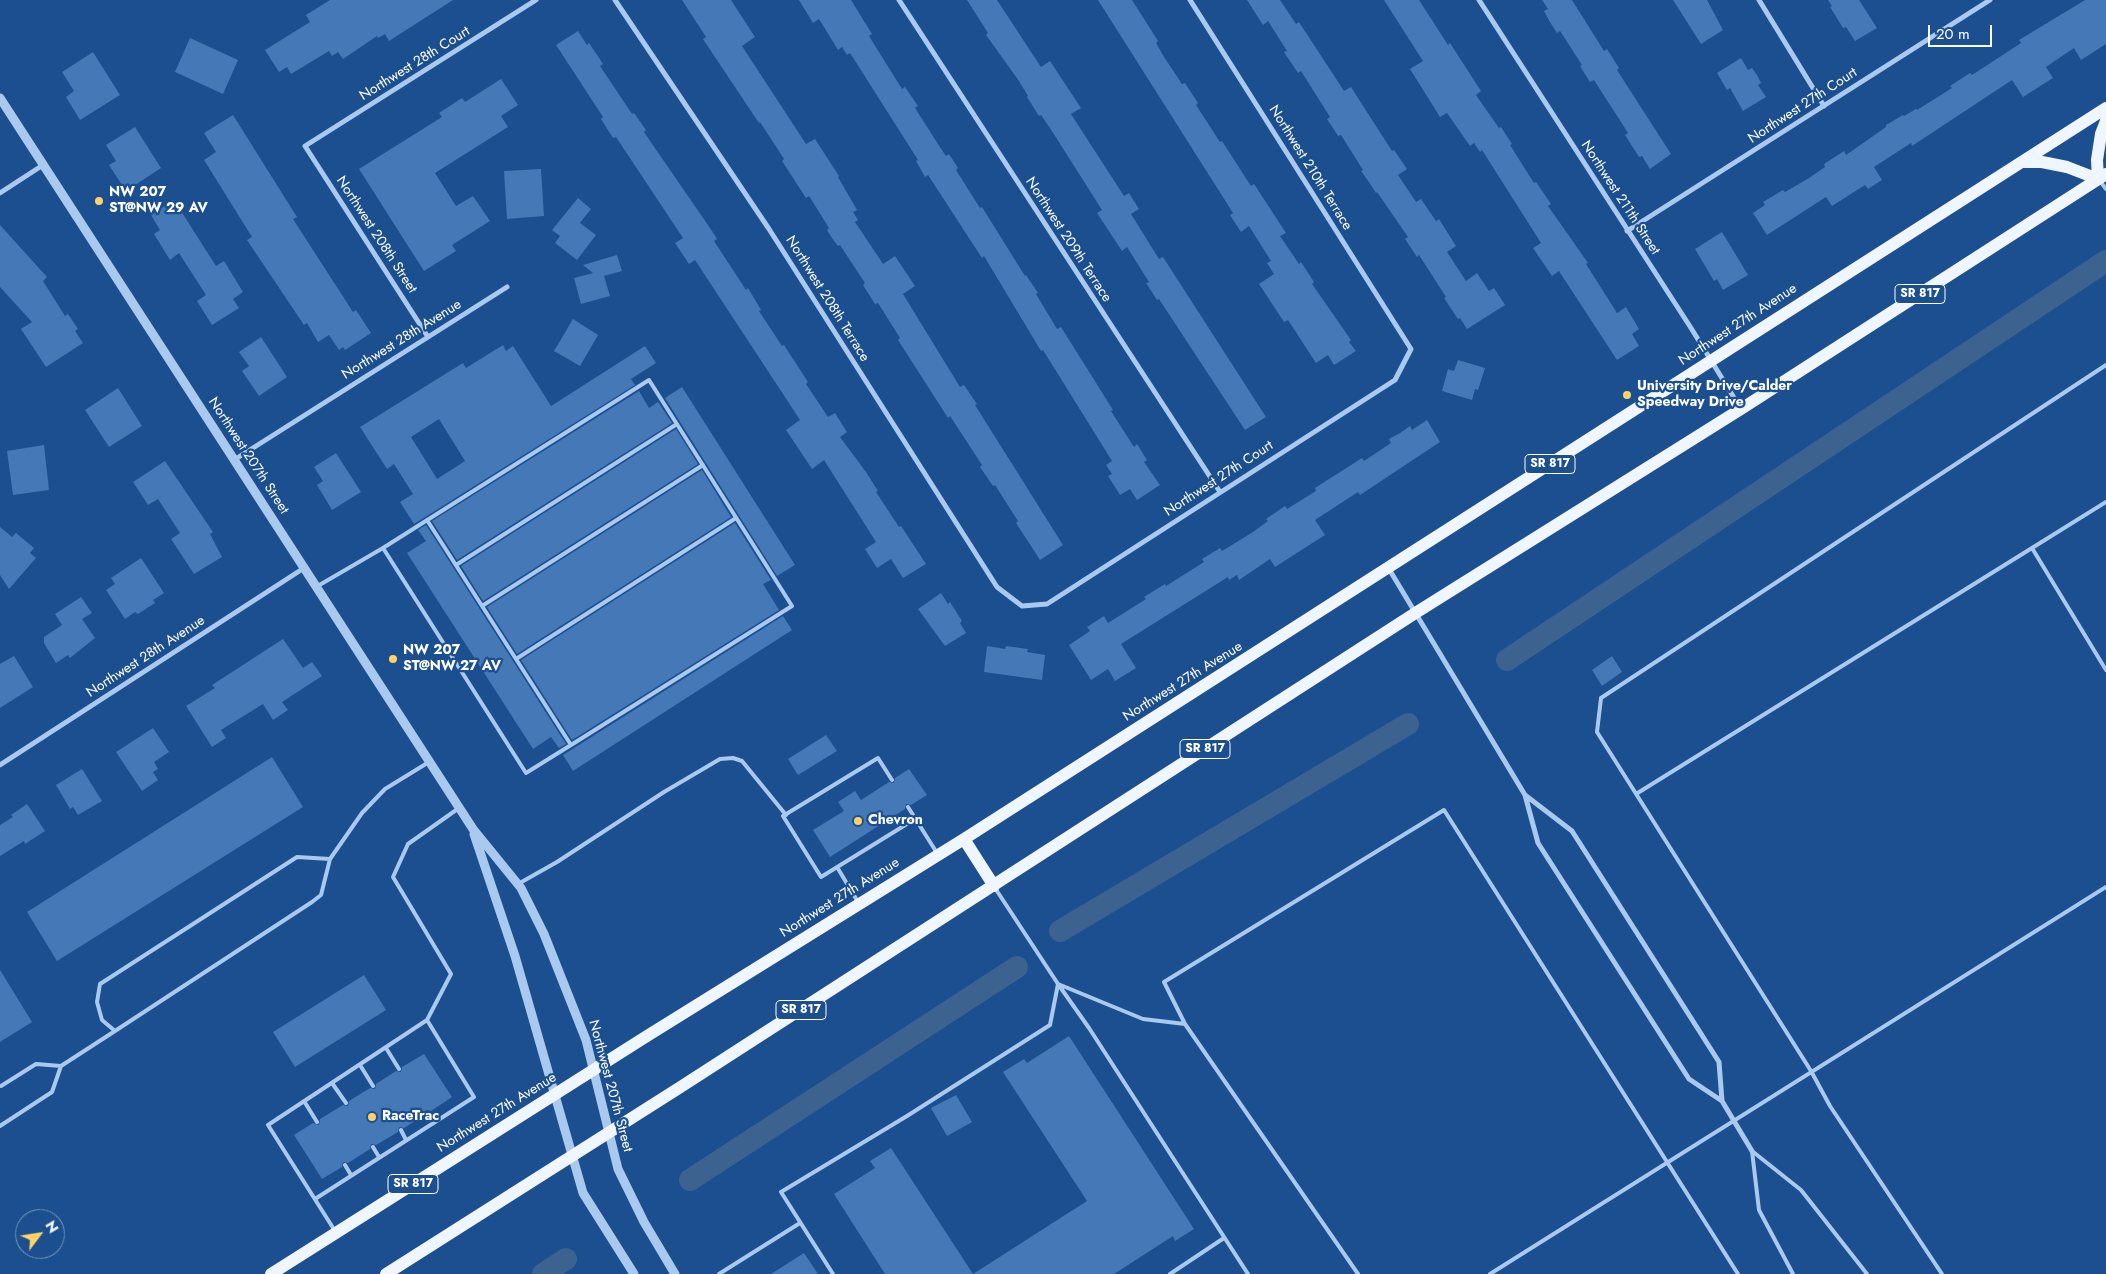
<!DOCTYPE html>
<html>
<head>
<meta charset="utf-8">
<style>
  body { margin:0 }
  #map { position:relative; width:2106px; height:1274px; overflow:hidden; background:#1b4f8f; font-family:Jost,sans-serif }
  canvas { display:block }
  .north { position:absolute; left:15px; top:1209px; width:50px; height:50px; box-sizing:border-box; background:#1b4f8f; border:1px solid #7695bc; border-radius:50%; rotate:59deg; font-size:14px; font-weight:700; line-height:20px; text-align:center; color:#fff }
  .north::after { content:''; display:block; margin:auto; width:18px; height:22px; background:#ffd166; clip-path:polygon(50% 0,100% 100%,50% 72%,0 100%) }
  .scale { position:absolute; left:1928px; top:25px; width:64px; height:22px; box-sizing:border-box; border:2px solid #fff; border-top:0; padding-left:6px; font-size:15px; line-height:18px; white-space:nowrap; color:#fff; -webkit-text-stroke:4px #1b4f8f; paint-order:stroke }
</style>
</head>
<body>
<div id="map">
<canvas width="2106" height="1274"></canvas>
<div class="north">N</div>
<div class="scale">20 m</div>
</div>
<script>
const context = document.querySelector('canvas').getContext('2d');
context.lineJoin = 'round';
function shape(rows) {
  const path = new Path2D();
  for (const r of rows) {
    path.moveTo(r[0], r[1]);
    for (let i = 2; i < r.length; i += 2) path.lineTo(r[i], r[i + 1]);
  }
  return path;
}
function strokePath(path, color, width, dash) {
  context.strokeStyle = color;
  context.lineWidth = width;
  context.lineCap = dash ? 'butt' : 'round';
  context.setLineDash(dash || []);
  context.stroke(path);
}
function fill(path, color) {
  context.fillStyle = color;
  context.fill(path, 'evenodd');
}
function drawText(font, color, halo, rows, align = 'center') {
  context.font = font + ' Jost,sans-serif';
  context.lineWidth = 4.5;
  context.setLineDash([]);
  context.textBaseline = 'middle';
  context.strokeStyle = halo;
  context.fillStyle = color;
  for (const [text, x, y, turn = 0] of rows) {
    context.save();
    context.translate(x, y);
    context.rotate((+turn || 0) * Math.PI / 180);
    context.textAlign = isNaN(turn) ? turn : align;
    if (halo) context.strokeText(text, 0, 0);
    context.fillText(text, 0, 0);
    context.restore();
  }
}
strokePath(shape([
  [1507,660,2106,261],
  [1060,931,1408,724],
  [690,1180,1017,967],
  [543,1274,566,1259]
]), '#3c6290', 22);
fill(shape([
  [330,0,453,0,389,41,385,34,378,38,377,36,343,59,338,52,332,56,329,51,291,74,287,67,279,72,265,50,310,22,306,15],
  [682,0,731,0,755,37,742,46,806,144,815,139,839,176,838,177,857,210,853,212,858,220,855,222,883,264,895,256,915,286,903,294,960,387,964,385,977,404,975,405,1063,545,1040,560,1016,523,1018,521,995,485,993,486,980,467,982,465,950,416,948,418,898,340,900,338,878,303,875,304,863,285,865,283,840,245,838,246,832,238,827,230,829,228,809,196,806,198,782,161,784,159,760,122,759,123,703,39,706,37],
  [799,0,851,0,872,34,869,36,902,89,905,87,918,106,915,108,938,144,946,156,949,154,958,168,956,170,980,208,982,207,1025,276,1026,275,1038,293,1036,294,1057,329,1061,327,1113,410,1111,411,1134,447,1137,444,1147,460,1144,462,1160,485,1137,500,1130,489,1120,495,1108,476,1112,474,1106,465,1112,461,1043,350,1041,351,984,256,982,258,928,175,925,177,916,161,918,160,850,53,847,55,842,47,838,50,819,19,813,23],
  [967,0,997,0,1041,67,1050,61,1081,108,1071,114,1124,196,1129,193,1139,209,1131,214,1159,259,1163,257,1266,417,1245,430,1159,299,1157,300,1146,283,1149,282,1127,247,1122,251,1097,213,1102,210,1050,128,1041,115,1039,116,1027,97,1028,96,1019,81,986,35,988,33],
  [1098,0,1132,0,1158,41,1156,43,1164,57,1182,84,1185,83,1198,103,1196,105,1220,142,1222,141,1251,186,1254,184,1286,233,1280,236,1299,264,1301,262,1314,282,1312,284,1351,340,1349,342,1356,351,1334,365,1328,355,1316,363,1288,320,1284,322,1259,284,1274,274,1267,263,1271,261,1249,226,1241,232,1230,215,1233,213],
  [1247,0,1280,0,1296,24,1299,22,1344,91,1351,87,1392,151,1394,150,1407,169,1398,175,1416,202,1421,199,1436,221,1439,219,1456,246,1447,252,1466,281,1477,273,1489,291,1494,288,1505,305,1467,329,1460,318,1458,319,1444,298,1446,297,1419,255,1417,257,1405,239,1408,237,1377,192,1376,193,1369,182,1361,171,1363,170,1341,135,1338,136,1333,128,1327,119,1330,117,1301,71,1298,73,1284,52,1287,51,1268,21,1263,25],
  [1384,0,1419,0,1448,45,1450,43,1481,91,1476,95,1499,128,1501,127,1512,144,1510,145,1534,183,1536,182,1551,204,1548,206,1588,263,1586,264,1617,313,1626,307,1639,329,1632,334,1639,346,1617,360,1559,271,1552,276,1533,248,1541,243,1482,150,1480,152,1474,143,1470,146,1447,113,1440,117,1410,69,1423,61],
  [1542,0,1572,0,1604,51,1607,49,1619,68,1617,70,1671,154,1650,169,1642,156,1639,157,1625,135,1628,133,1594,80,1590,82,1580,66,1582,65,1560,31,1557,33,1550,22,1544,11,1548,9],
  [1673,0,1707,0,1723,30,1701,44],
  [1828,0,1859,0,1877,28,1855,41,1846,27,1843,28,1830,7,1832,6],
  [2085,0,2106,0,2106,44,2081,60,2074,48,2046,67,2053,78,2023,97,2012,80,1912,146,1911,143,1874,167,1882,180,1868,189,1865,185,1832,206,1826,197,1767,235,1753,213,1765,205,1763,202,1783,190,1785,192,1809,178,1825,167,1824,164,1844,151,1846,155,1886,127,1886,125,1903,115,1904,116,1916,109,1917,110,1952,88,1950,86,1970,73,1972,75,2021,43,2019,40],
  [578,31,587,45,589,43,603,64,600,66,632,114,634,113,646,130,644,132,712,231,717,239,714,241,746,290,748,288,761,310,759,311,782,346,784,345,808,382,806,384,828,417,835,413,847,432,840,437,866,472,878,491,876,492,899,527,901,526,926,564,903,578,891,559,877,568,865,549,876,542,824,460,812,469,786,430,800,420,695,260,689,264,675,243,683,238,616,137,613,138,601,119,603,117,556,45],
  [190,38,238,60,223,94,175,72],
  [93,52,120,95,80,120,66,97,74,91,62,72],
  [1741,58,1748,70,1752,68,1757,75,1761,83,1758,85,1766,97,1743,111,1730,88,1727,90,1717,73],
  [501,79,518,105,501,116,508,127,435,173,456,206,473,196,490,221,452,245,456,251,424,271,359,169,442,117,439,113,462,98,465,102],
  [233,115,297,217,293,219,353,312,356,310,371,333,345,350,343,347,339,350,329,335,318,342,307,323,304,325,247,240,252,237,204,160,216,152,204,133],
  [135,127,161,168,126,191,109,165,116,161,106,145],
  [541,169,544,216,507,219,504,171],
  [578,198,591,209,580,223,596,235,577,260,555,243,560,236,552,230],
  [174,200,216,266,224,261,243,292,233,299,239,308,212,325,197,301,206,295,179,253,170,260,154,234,160,230,151,215],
  [0,225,47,277,43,281,65,316,68,314,78,329,75,331,83,343,46,367,21,329,32,322,0,287],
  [1722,232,1748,275,1723,290,1717,279,1714,281,1695,249],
  [617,255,622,271,604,276,610,296,581,304,574,278,593,273,583,265],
  [573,319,598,335,580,366,554,351],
  [261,337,287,377,259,396,242,371,249,366,239,352],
  [503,345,506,351,513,346,551,406,645,346,656,363,631,379,635,385,414,524,400,502,413,494,394,464,387,469,360,427,463,363,466,368],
  [439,419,465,461,437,479,411,437],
  [1458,360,1485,368,1478,390,1475,389,1472,400,1442,391,1448,369,1454,371],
  [682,387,795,565,777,576,665,398],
  [118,388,142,426,109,447,85,410],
  [639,391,649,408,658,402,672,423,457,560,432,521],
  [1427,420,1440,442,1360,495,1358,492,1315,520,1325,535,1275,567,1270,559,1239,580,1237,575,1229,580,1228,577,1121,644,1136,668,1115,681,1108,669,1091,680,1069,645,1090,631,1087,627,1104,616,1108,623,1146,599,1144,597,1165,584,1166,586,1204,562,1202,559,1220,548,1222,551,1253,532,1268,521,1266,519,1285,506,1287,509,1316,491,1315,488,1362,458,1364,461,1391,443,1389,439,1400,433,1410,426,1412,430],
  [676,429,698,464,483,601,461,566],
  [44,445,49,490,13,495,7,451],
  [336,453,361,492,332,510,317,485,323,481,314,467],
  [165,461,213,532,210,534,222,557,194,574,171,539,180,533,158,499,148,505,133,482],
  [702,470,731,517,517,654,487,607],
  [735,523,771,580,763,584,779,610,572,740,521,660],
  [426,525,566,744,559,748,551,737,533,749,407,553,426,541,418,530],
  [0,527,12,537,16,533,34,548,30,553,36,558,9,589,0,575],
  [141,558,164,593,153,600,155,603,138,614,135,612,125,619,106,590,115,584,111,578],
  [941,593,948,604,950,602,962,621,960,623,966,633,945,646,918,609],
  [81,597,92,613,82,619,95,638,70,658,68,655,56,663,44,643,44,637,62,625,55,614],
  [783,616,792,630,573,771,563,755],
  [283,639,303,668,312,662,322,676,282,702,288,710,273,720,263,704,221,730,226,738,212,747,186,706,215,688,212,685],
  [987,646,1005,649,1006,646,1028,649,1027,652,1045,655,1042,680,984,672],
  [14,656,33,687,0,708,0,664],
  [1612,656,1622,672,1602,686,1592,670],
  [153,728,169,752,154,762,158,769,153,772,158,780,142,791,116,752],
  [826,735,837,751,798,775,788,759],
  [272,757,303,807,57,961,27,912],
  [82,769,102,801,78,815,73,807,70,809,56,785],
  [909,769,927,795,911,805,906,804,905,809,830,857,813,830,844,811,838,802,855,791,861,800,889,782,894,783,895,778],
  [27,804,45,831,25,844,24,841,0,856,0,825,13,817,11,815],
  [0,970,32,1022,0,1042],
  [364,975,386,1010,295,1067,273,1032],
  [1069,1036,1194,1229,1175,1241,1173,1236,1114,1274,973,1274,1087,1201,1003,1072,1024,1059,1027,1063],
  [424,1054,452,1097,431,1111,426,1110,425,1115,404,1128,399,1127,398,1132,376,1145,371,1144,370,1149,348,1163,343,1162,342,1167,322,1179,294,1135,313,1123,319,1125,320,1119,343,1105,348,1106,349,1101,370,1088,375,1089,376,1084,396,1071,401,1072,402,1067],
  [956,1095,972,1122,947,1136,931,1108],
  [891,1148,973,1274,885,1274,834,1194,875,1168,870,1161],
  [804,1253,818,1274,771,1274]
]), '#4478b7');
strokePath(shape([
  [2100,181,2106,189],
  [383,548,526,773,571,745],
  [2032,548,2106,502],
  [456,565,677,424],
  [316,587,383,548,649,380,792,606,571,745,427,520],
  [482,606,703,465],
  [516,659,736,518],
  [892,780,878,758,783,816,821,877,915,819],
  [1636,794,2032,548,2106,670],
  [908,807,937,853],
  [330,859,297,857,100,984,97,1002,102,1020,115,1031,312,902,321,895,330,859,362,813,385,789,429,762],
  [837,867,858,902],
  [518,884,557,862,664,792,720,759,733,758,742,761,786,815],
  [995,888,1058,984,1143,1019,1185,1024],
  [1058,984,1089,1028,1248,1274],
  [386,1048,399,1069],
  [360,1065,373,1086],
  [332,1083,346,1103],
  [1,1086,36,1064,61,1066],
  [304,1101,317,1122],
  [428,1113,433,1122],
  [0,1126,52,1092,61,1066,115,1031],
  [401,1130,406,1140],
  [373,1147,379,1157],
  [1752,1151,1801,1190,1867,1274],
  [1752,1151,1759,1210,1793,1274],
  [345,1165,351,1175],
  [315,1199,474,1097,427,1020],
  [335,1231,268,1125,427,1020,451,974,393,877,408,844,459,808],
  [719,1274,800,1223],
  [833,1274,781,1192,907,1116,1050,1025,1058,984],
  [1170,1274,1224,1238],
  [1358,1274,1185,1024,1164,982,1444,810,1738,1274],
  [1490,1274,2106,887],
  [1942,1274,1830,1106,1811,1071,1597,732,1601,698,2106,365]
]), '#a9c9ee', 4);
strokePath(shape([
  [615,0,769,229,997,587,1022,606,1047,604,1395,380,1411,349,1190,0],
  [899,0,1220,492],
  [1479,0,1691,328,1741,409],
  [1759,0,1824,106],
  [0,193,43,165],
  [1627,231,1990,0],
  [428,337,305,146,536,0],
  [234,460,507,287],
  [1389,569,1525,795,1538,843,1689,1079,1722,1101,1752,1151],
  [0,765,304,568],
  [1525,795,1572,831,1719,1062,1722,1101]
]), '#a9c9ee', 5);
strokePath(shape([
  [0,98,473,829,521,888,544,934,586,1040,618,1169,644,1222,675,1274],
  [474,834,515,956,583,1193,634,1274]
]), '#a9c9ee', 9);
strokePath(shape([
  [2022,162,2042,162,2067,167,2098,179],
  [2098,179,2097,160,2101,134,2106,121],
  [964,839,994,886],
  [271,1274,647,1036,964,839,2106,108],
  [386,1274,679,1088,1417,612,1741,409,2106,174]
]), '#f0f6ff', 12);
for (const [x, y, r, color] of [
  [99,201,5,"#ffd166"],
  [1627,395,5,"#ffd166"],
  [393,659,5,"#ffd166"],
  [858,821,5,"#ffd166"],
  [372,1117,5,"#ffd166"]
]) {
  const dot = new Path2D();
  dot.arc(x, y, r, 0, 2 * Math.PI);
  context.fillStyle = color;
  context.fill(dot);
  strokePath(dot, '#1b4f8f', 2);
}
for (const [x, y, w] of [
  [1920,294,50],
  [1550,464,50],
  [1205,749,50],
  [801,1010,50],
  [413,1184,50]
]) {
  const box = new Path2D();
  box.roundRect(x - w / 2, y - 9.5, w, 19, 4);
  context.fillStyle = '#1b4f8f';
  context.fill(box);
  strokePath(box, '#fff', 1);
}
drawText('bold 12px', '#fff', null, [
  ["SR 817",1920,294],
  ["SR 817",1550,464],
  ["SR 817",1205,749],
  ["SR 817",801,1010],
  ["SR 817",413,1184]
]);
drawText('14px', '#fff', '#1b4f8f', [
  ["Northwest 28th Court",415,64,-32],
  ["Northwest 27th Court",1803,106,-33],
  ["Northwest 210th Terrace",1310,168,58],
  ["Northwest 211th Street",1620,198,57],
  ["Northwest 208th Street",376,235,57],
  ["Northwest 209th Terrace",1068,240,57],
  ["Northwest 208th Terrace",827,299,58],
  ["Northwest 27th Avenue",1738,325,-33],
  ["Northwest 28th Avenue",402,340,-32],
  ["Northwest 207th Street",248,456,57],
  ["Northwest 27th Court",1219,479,-33],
  ["Northwest 28th Avenue",146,657,-33],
  ["Northwest 27th Avenue",1183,682,-32],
  ["Northwest 27th Avenue",840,898,-32],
  ["Northwest 207th Street",610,1086,75],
  ["Northwest 27th Avenue",497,1113,-32]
]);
drawText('bold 14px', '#fff', '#1b4f8f', [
  ["NW 207",109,193],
  ["ST@NW 29 AV",109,209],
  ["University Drive/Calder",1637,387],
  ["Speedway Drive",1637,403],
  ["NW 207",403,651],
  ["ST@NW 27 AV",403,667],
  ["Chevron",868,821],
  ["RaceTrac",382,1117]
], 'left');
</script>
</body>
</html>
